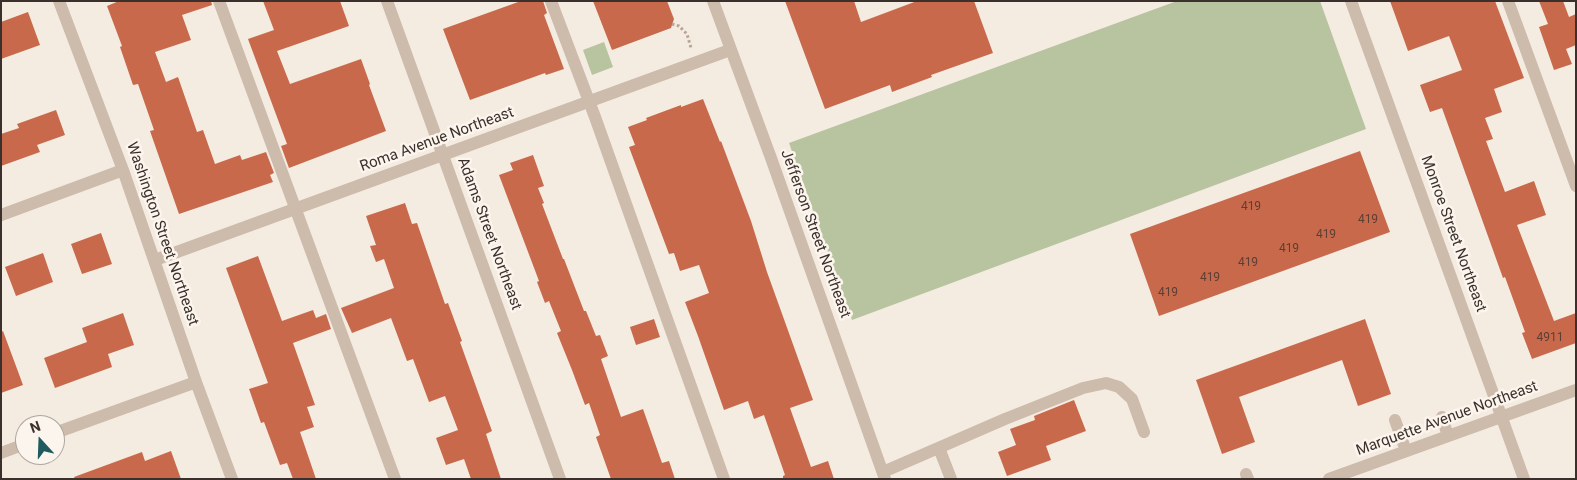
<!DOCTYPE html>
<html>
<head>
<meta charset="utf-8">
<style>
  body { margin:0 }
  #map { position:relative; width:1577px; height:480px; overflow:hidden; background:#f4ebe1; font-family:Roboto,sans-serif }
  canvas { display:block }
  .frame { position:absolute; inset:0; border:2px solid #3b302b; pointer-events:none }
  .north { position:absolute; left:15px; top:415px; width:50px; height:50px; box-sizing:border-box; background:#fbf5ee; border:1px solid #aea6a0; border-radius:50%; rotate:340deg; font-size:14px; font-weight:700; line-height:20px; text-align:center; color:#3b302b }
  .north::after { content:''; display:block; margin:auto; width:18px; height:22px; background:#1f5a5e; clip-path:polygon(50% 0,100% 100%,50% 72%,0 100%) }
</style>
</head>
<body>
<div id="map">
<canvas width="1577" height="480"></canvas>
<div class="frame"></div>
<div class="north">N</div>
</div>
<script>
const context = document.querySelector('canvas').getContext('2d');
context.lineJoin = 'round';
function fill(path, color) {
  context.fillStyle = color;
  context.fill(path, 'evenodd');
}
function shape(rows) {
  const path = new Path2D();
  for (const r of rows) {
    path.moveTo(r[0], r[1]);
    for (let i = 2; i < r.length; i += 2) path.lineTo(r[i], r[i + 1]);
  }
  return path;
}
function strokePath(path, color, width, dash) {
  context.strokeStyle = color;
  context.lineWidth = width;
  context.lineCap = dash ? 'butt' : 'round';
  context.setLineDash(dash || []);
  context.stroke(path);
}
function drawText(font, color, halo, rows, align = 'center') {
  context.font = font + ' Roboto,sans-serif';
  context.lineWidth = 5;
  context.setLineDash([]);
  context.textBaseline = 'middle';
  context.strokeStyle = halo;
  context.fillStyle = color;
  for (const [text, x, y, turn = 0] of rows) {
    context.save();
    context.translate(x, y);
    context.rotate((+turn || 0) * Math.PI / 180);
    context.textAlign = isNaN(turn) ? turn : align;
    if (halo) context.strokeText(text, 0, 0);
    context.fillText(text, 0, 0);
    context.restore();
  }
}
fill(shape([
  [1177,1,1320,1,1366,129,852,320,789,143],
  [604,42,613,67,592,75,583,50]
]), '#b8c4a0');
fill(shape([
  [119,1,211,1,212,5,182,15,191,40,155,52,166,82,178,77,197,132,203,130,215,164,240,155,242,160,266,152,274,173,270,175,273,182,179,214,150,131,154,130,138,84,133,85,120,47,122,46,107,6],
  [263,1,340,1,349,26,277,51,290,84,361,59,370,84,369,85,386,131,289,168,281,146,287,144,248,39,274,30],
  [521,1,543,1,547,13,544,15,564,69,546,75,545,73,470,100,443,29],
  [593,1,667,1,674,19,671,28,612,50],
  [785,1,854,1,861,22,917,1,974,1,993,53,931,75,932,77,892,92,890,85,825,109],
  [1390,1,1495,1,1524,78,1494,89,1502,112,1485,118,1493,139,1486,141,1505,192,1534,181,1546,215,1517,225,1554,321,1576,313,1576,343,1532,359,1522,333,1525,332,1505,277,1503,278,1442,108,1430,112,1420,85,1462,70,1449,36,1408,51],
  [1539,1,1563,1,1569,17,1576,14,1576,45,1566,49,1572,64,1554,70,1539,27,1548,24],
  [28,12,40,45,1,59,1,22],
  [703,99,720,142,721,141,751,221,767,272,813,400,790,408,811,467,828,461,834,479,783,479,783,476,785,475,764,415,754,419,748,401,724,410,698,336,685,302,709,293,699,265,680,271,674,253,669,254,629,147,635,145,628,127,647,120,646,118,681,105,681,107],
  [56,110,65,135,37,145,40,152,1,166,1,134,19,128,17,124],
  [1360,151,1390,232,1159,316,1130,234],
  [533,155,544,186,538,188,544,203,542,204,563,259,564,259,584,311,586,311,596,336,600,335,608,356,601,359,621,417,643,409,662,463,669,461,675,479,611,479,596,437,600,435,589,403,585,405,572,370,557,333,561,331,549,301,545,303,537,282,539,281,499,175,513,170,510,163],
  [405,203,412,224,417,223,445,304,448,303,462,341,460,342,492,431,486,434,501,479,471,479,464,459,446,465,436,438,458,430,445,396,429,402,413,359,407,361,391,318,352,333,341,308,394,288,384,259,376,262,370,246,376,245,366,216],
  [101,233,112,264,82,274,71,244],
  [43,253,53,282,16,296,5,267],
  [258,256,282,321,313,310,316,318,326,314,331,329,293,343,315,405,307,407,314,427,300,432,316,479,293,479,287,463,280,465,264,422,261,423,249,389,268,383,226,268],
  [123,313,134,345,108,354,112,367,55,388,44,358,87,342,82,328],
  [654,319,660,337,636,345,630,327],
  [1365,319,1391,394,1358,406,1342,360,1239,397,1255,442,1222,454,1196,380],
  [3,331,23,385,1,393,1,332],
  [1074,400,1086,431,1046,446,1051,460,1007,476,998,452,1016,445,1010,429,1035,420,1034,416],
  [171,451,181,479,75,479,74,477,142,452,145,461]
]), '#c8694b');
strokePath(shape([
  [672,24,679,26,687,34,691,48]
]), '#b9a596', 3, [2.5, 2.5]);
strokePath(shape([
  [59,1,123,170,196,382,232,479],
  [219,1,395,479],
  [387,1,560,479],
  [551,1,595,117,724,479],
  [713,1,771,158,885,479],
  [1351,1,1524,479],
  [1508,1,1576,186],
  [1,215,123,170],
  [155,260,730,50],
  [1442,417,1448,436],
  [1395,420,1406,451],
  [55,433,196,382],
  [939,448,951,479],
  [1,453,25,444],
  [883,472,1005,419,1083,388,1106,383,1119,387,1132,399,1144,432],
  [1246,474,1248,479],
  [1329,479,1576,390]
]), '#cdbbac', 12);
drawText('12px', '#5e3e33', null, [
  ["419",1251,207],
  ["419",1368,220],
  ["419",1326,235],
  ["419",1289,249],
  ["419",1248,263],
  ["419",1210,278],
  ["419",1168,293],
  ["4911",1550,338]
]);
drawText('15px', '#3b302b', '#fbf5ee', [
  ["Roma Avenue Northeast",437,140,-20],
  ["Washington Street Northeast",162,234,71],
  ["Adams Street Northeast",489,234,70],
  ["Jefferson Street Northeast",815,234,70],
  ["Monroe Street Northeast",1453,234,70],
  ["Marquette Avenue Northeast",1447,419,-20]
]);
</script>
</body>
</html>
